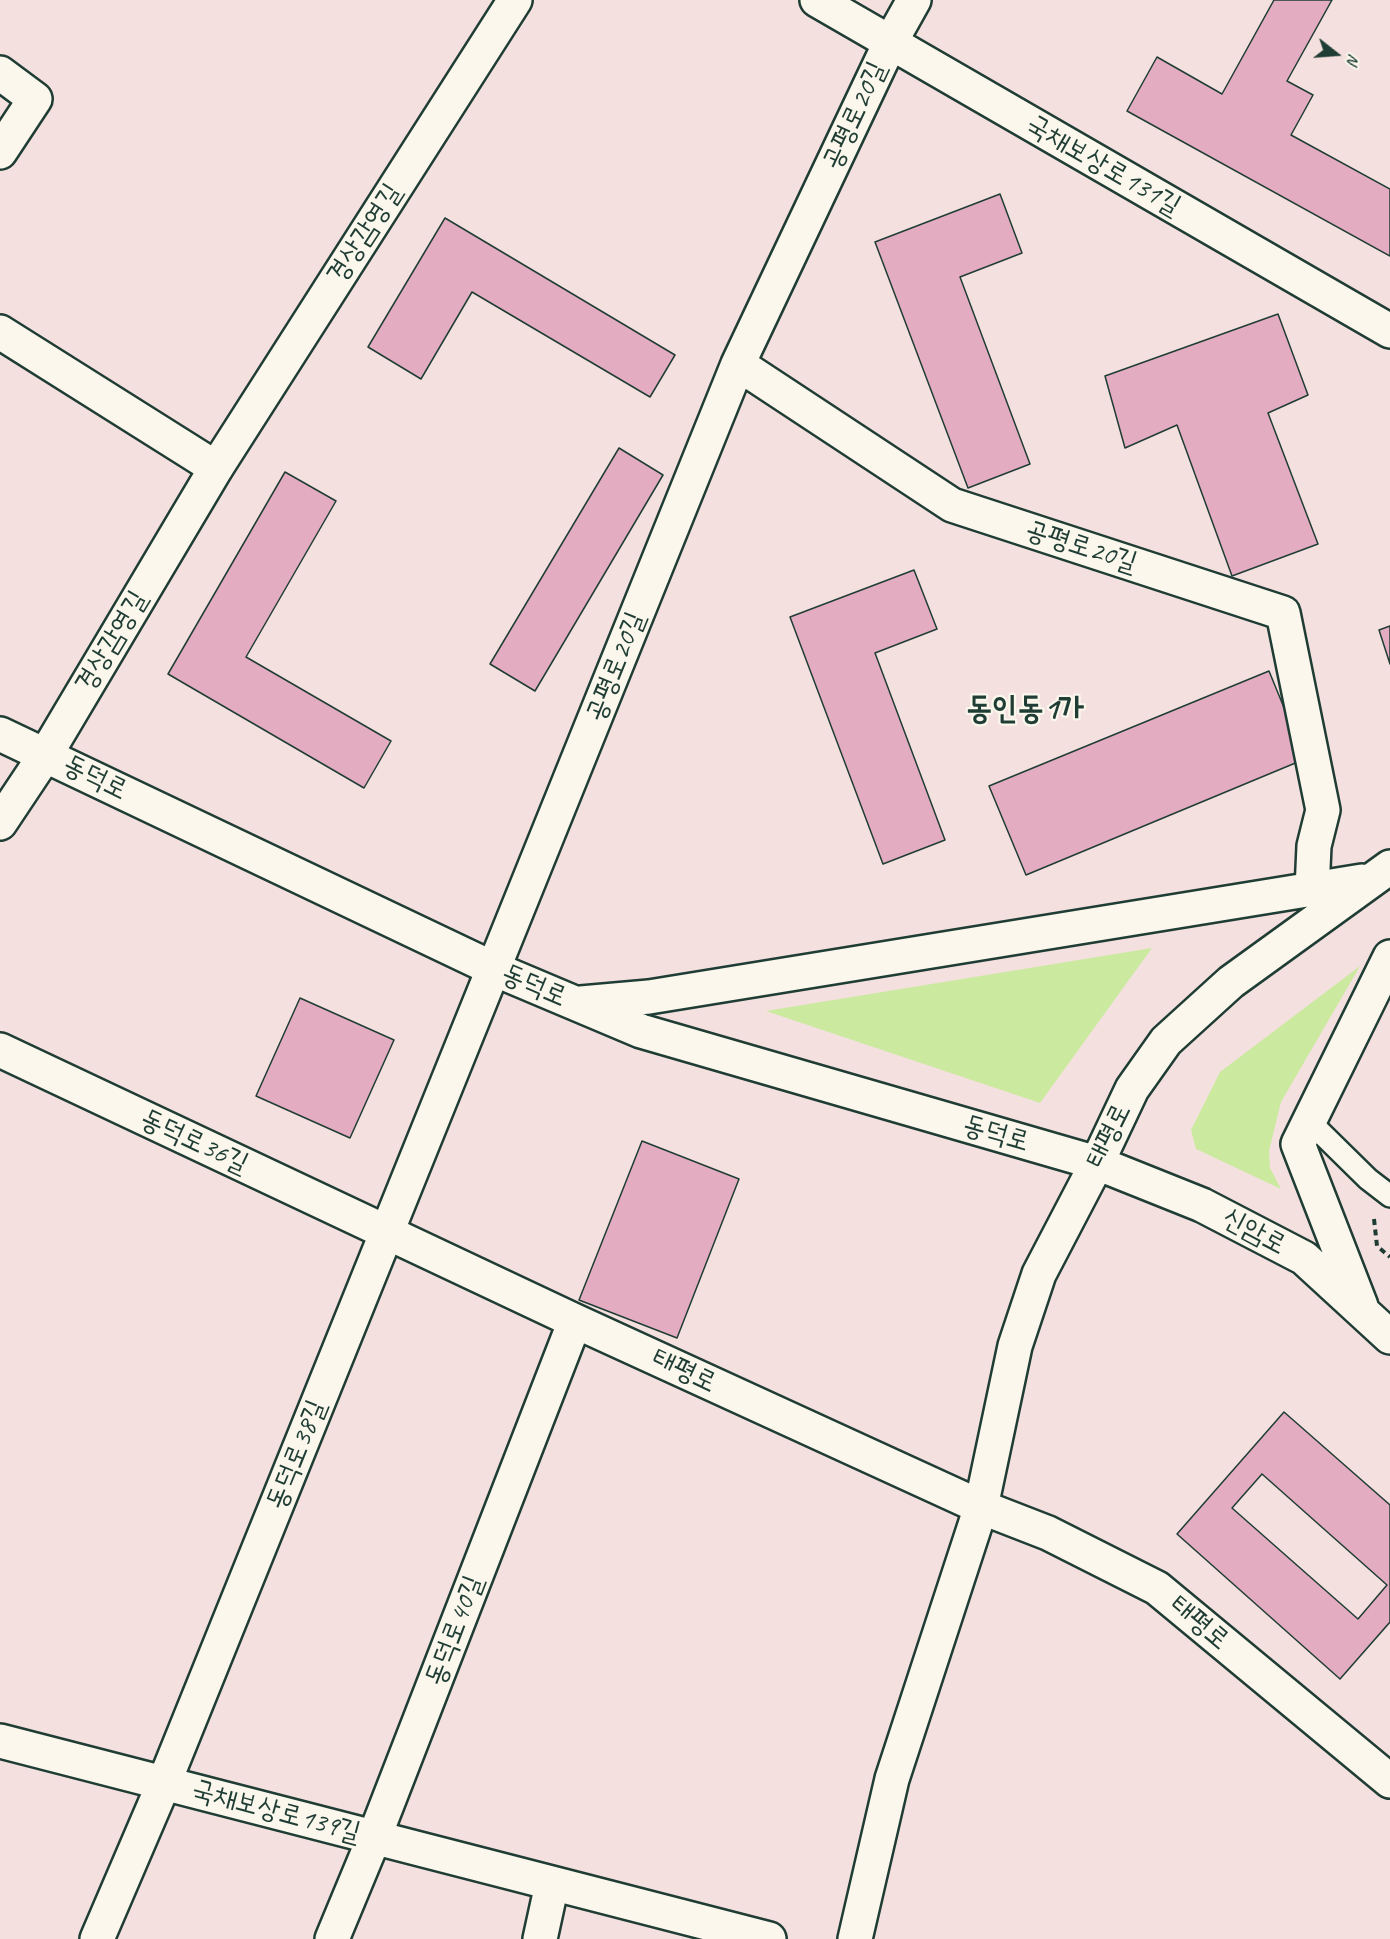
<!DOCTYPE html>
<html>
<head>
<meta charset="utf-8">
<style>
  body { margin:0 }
  #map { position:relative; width:1390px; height:1939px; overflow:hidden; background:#f4e0df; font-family:Caveat,sans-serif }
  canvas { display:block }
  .north { position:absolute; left:1306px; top:24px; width:60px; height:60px; -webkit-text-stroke:4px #fbf7ec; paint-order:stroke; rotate:107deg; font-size:16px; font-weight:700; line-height:24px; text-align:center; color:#1f3d34 }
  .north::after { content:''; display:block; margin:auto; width:21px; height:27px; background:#1f3d34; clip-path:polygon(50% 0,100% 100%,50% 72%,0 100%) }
</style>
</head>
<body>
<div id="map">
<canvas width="1390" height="1939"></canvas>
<div class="north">N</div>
</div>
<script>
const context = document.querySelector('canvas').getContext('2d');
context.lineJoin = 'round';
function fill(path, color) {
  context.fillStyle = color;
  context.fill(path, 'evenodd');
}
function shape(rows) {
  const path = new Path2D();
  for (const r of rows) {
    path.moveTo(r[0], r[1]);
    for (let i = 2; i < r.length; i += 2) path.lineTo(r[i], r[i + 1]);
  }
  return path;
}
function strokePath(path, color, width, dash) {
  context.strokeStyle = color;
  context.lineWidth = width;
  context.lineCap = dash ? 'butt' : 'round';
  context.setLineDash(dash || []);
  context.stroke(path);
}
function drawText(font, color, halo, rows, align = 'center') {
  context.font = font + ' Caveat,"Poor Story",sans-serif';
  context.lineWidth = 4.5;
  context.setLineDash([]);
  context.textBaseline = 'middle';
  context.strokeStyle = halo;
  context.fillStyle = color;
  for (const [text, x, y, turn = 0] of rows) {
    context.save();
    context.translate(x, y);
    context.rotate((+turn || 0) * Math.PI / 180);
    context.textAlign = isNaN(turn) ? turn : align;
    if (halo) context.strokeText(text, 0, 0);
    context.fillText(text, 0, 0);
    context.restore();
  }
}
fill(shape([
  [1152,948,1040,1103,766,1011],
  [1360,966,1281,1102,1269,1151,1270,1168,1281,1189,1196,1149,1191,1130,1220,1072]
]), '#cce9a0');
const building = shape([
  [1274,0,1332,0,1287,81,1313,95,1291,135,1390,189,1390,256,1127,111,1157,57,1222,94,1274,0],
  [1000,194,1022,253,960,277,1030,464,968,488,875,242,1000,194],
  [445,218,675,355,650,397,472,292,421,379,368,347,445,218],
  [1278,314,1308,395,1268,413,1318,544,1232,576,1177,425,1125,448,1105,376,1278,314],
  [619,448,663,475,535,691,490,664,619,448],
  [285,472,336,501,246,657,391,741,364,788,168,674,285,472],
  [914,570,937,629,875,653,945,840,883,864,790,617,914,570],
  [1390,626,1390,664,1379,630,1390,626],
  [1269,671,1305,759,1026,875,989,786,1269,671],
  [300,998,394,1040,350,1138,256,1096,300,998],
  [642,1141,739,1179,677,1338,579,1300,642,1141],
  [1284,1412,1390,1505,1390,1622,1340,1679,1177,1534,1284,1412],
  [1262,1474,1387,1585,1358,1619,1232,1508,1262,1474]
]);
fill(building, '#e3acc1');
strokePath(building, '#1f3d34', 1.5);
const service = shape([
  [1309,1121,1368,1179,1390,1196]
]);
const minor = shape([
  [817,0,1390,331],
  [0,73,35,99,0,152],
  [0,332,216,468],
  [738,364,952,505,1283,613,1323,810,1314,846,1312,890],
  [0,1050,575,1321,981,1507,1048,1533,1157,1588,1390,1781],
  [0,1741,769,1939],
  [97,1939,164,1783,738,364,890,43,914,0],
  [332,1939,374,1838,575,1321],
  [540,1939,552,1884]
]);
const tertiary = shape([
  [0,823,46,754,216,468,515,0]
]);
const secondary = shape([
  [0,734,494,969,641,1031,1097,1163,1202,1205,1304,1258,1390,1337],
  [581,1003,649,997,1362,881],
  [1361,1306,1298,1144,1390,957],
  [855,1939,892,1779,981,1507,1015,1346,1039,1274,1097,1163,1132,1089,1166,1041,1231,982,1390,867]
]);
strokePath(service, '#1f3d34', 26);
strokePath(minor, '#1f3d34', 38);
strokePath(tertiary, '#1f3d34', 38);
strokePath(secondary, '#1f3d34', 38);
strokePath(shape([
  [1374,1219,1377,1246,1390,1257]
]), '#1f3d34', 4, [6, 4.5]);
strokePath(service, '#fbf7ec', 21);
strokePath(minor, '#fbf7ec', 33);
strokePath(tertiary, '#fbf7ec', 33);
strokePath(secondary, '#fbf7ec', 33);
drawText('28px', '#1f3d34', '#fbf7ec', [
  ["공평로20길",855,116,-65],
  ["국채보상로131길",1103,166,30],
  ["경상감영길",365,234,-57],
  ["공평로20길",1081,547,18],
  ["경상감영길",112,642,-59],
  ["공평로20길",616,667,-68],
  ["동덕로",95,778,26],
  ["동덕로",534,986,23],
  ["동덕로",996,1134,16],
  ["태평로",1109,1136,-64],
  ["동덕로36길",194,1142,25],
  ["신암로",1254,1232,28],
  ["태평로",684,1371,25],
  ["동덕로38길",297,1455,-68],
  ["태평로",1199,1623,40],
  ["동덕로40길",455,1631,-69],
  ["국채보상로139길",276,1812,15]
]);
drawText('bold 32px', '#1f3d34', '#fbf7ec', [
  ["동인동1가",1025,710]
]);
</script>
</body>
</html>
